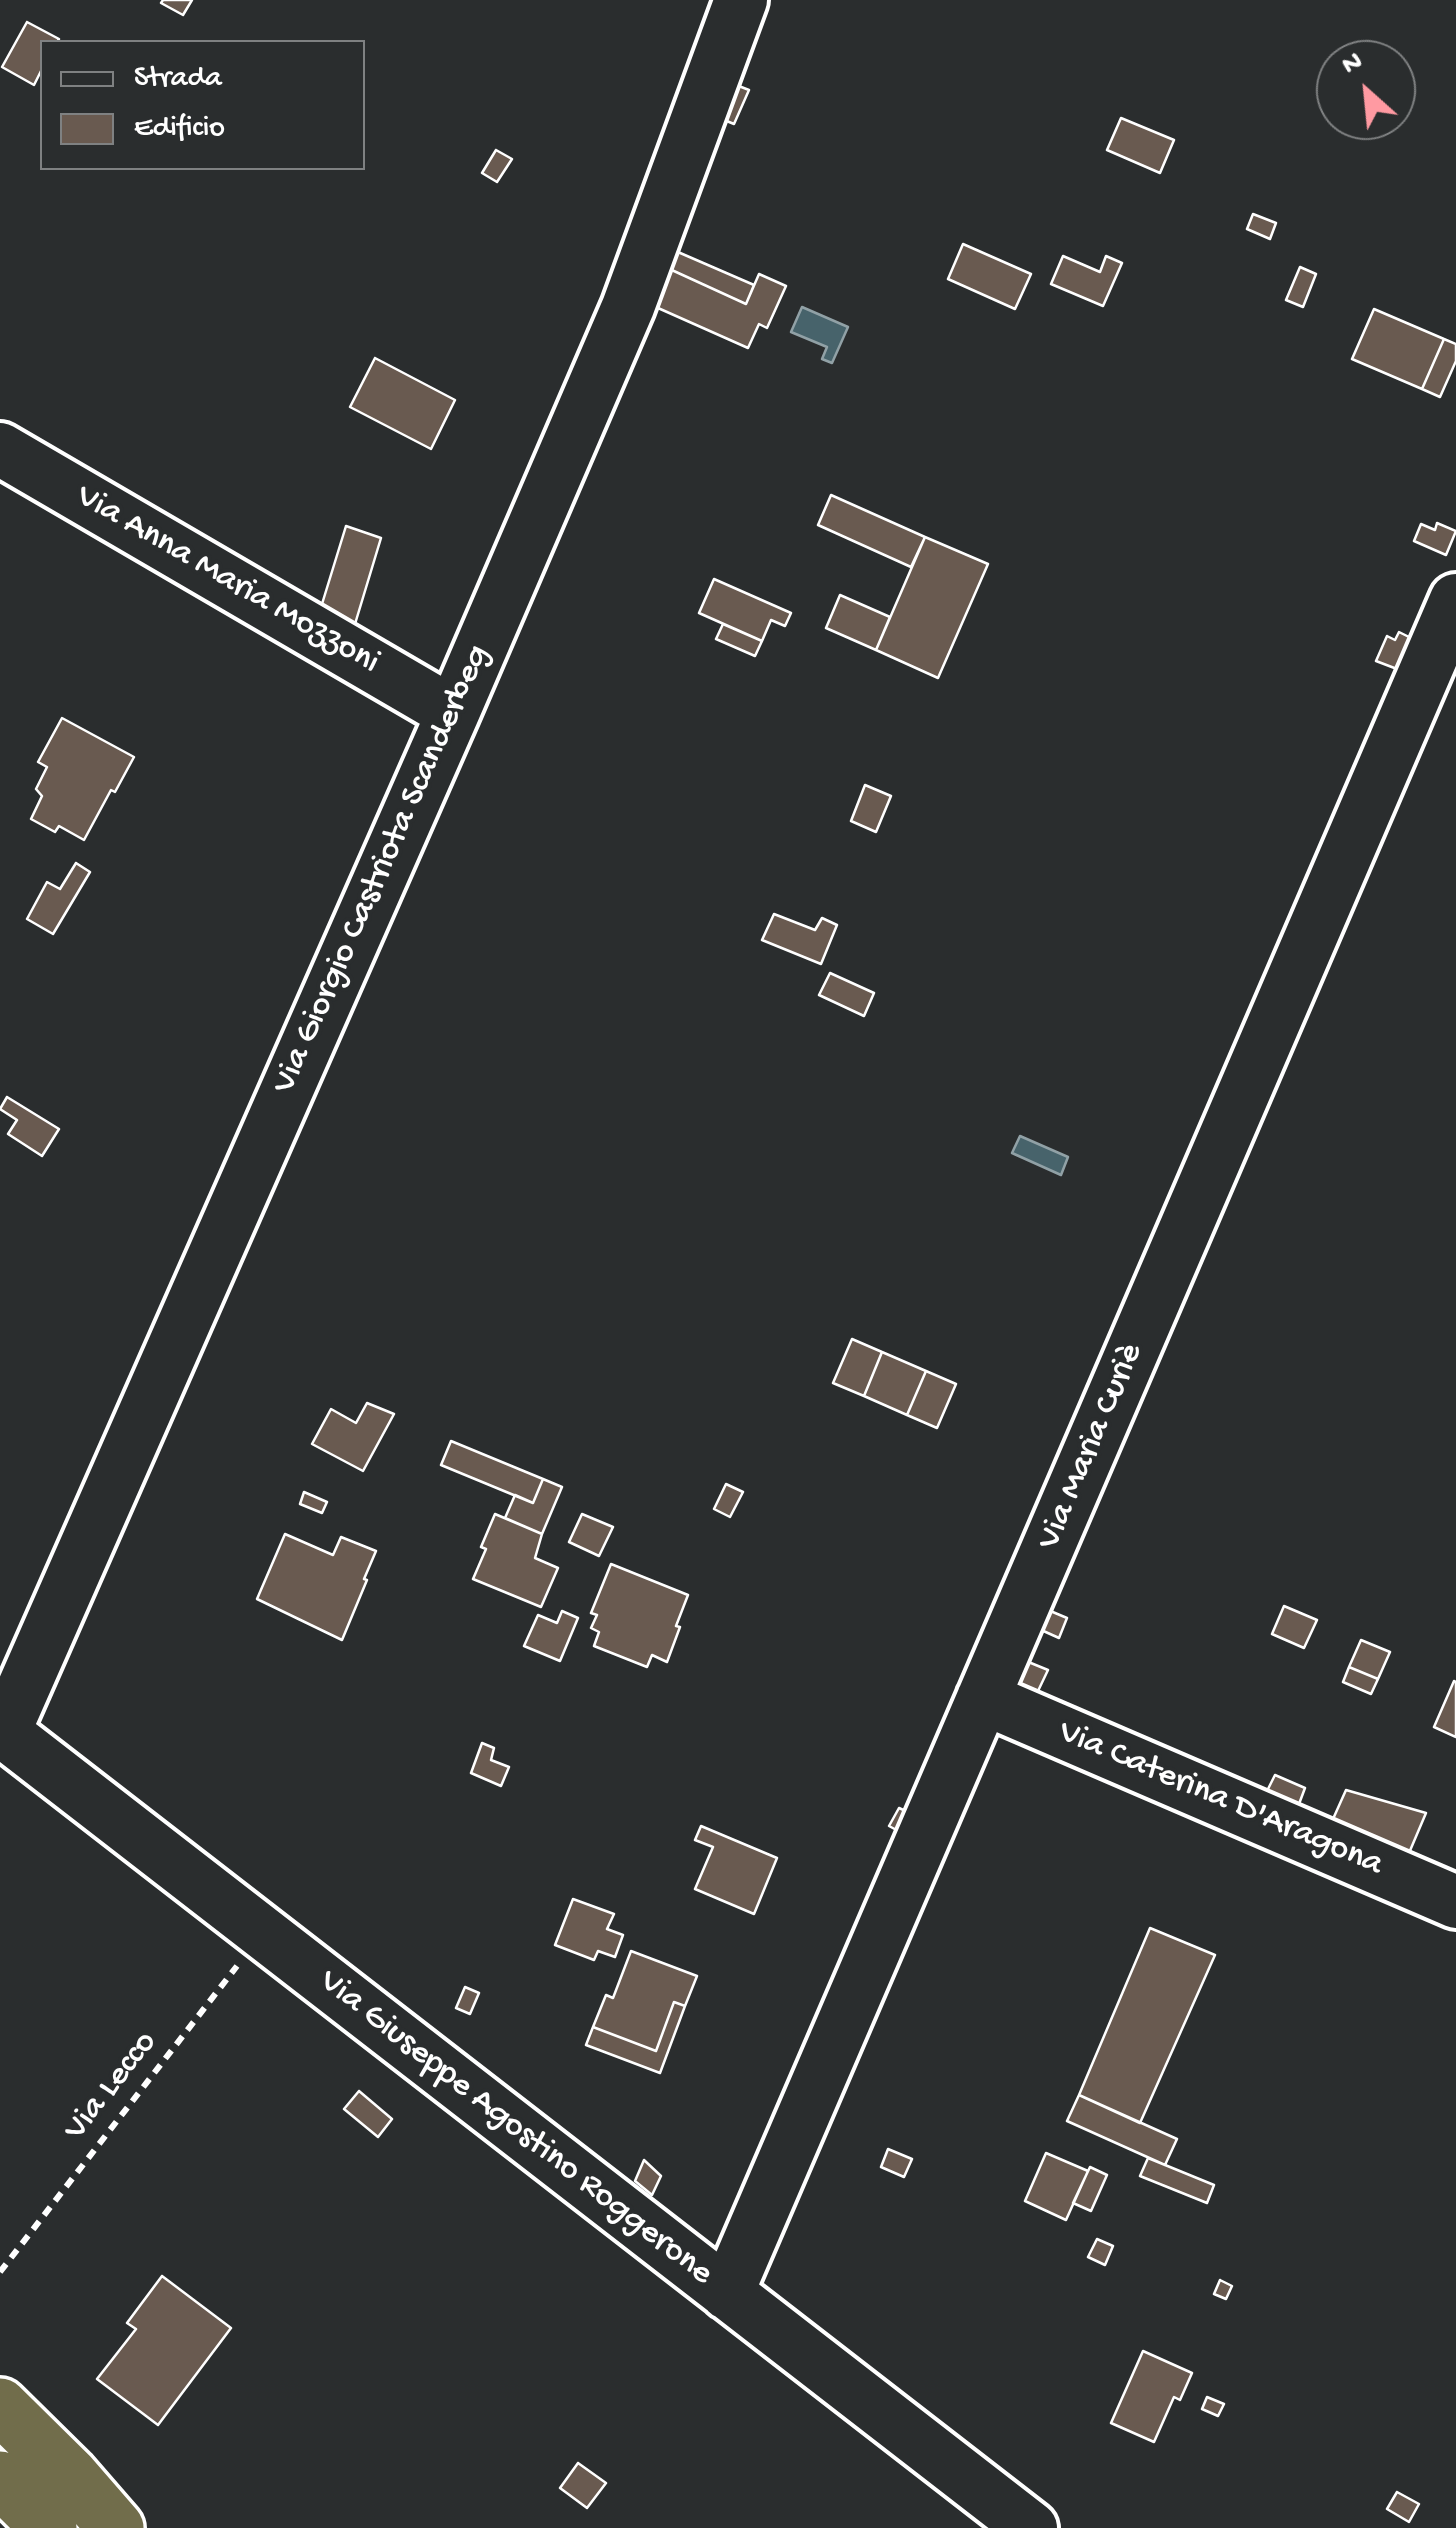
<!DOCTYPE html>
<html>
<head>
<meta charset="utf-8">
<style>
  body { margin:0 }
  #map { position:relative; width:1456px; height:2528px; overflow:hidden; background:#2a2d2e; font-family:"Gochi Hand",sans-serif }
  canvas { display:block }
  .legend { position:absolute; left:40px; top:40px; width:325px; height:130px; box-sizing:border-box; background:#2a2d2e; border:2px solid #7f8182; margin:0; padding:12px 18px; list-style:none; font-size:30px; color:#fff }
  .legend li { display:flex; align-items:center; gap:20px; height:50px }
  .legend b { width:50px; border:2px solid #7f8182 }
  .north { position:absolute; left:1316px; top:40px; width:100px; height:100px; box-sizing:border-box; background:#2a2d2e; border:2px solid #7f8182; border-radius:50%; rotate:333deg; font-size:28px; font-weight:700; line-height:40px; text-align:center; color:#fff }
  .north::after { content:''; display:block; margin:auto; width:35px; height:45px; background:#ff9aa2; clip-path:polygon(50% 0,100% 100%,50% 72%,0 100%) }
</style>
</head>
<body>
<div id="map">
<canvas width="1456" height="2528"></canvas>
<ul class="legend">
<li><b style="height:12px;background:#2a2d2e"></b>Strada</li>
<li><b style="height:28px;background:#695a50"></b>Edificio</li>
</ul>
<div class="north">N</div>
</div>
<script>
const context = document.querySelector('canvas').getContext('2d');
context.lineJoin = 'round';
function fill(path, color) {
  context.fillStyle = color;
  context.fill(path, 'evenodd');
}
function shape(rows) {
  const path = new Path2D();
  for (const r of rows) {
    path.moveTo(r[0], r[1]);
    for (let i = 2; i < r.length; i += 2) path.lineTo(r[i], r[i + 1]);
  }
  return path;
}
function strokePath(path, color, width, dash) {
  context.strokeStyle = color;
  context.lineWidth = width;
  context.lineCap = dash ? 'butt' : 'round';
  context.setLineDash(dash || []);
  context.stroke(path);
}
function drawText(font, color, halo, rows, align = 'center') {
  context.font = font + ' "Gochi Hand",sans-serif';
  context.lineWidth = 8;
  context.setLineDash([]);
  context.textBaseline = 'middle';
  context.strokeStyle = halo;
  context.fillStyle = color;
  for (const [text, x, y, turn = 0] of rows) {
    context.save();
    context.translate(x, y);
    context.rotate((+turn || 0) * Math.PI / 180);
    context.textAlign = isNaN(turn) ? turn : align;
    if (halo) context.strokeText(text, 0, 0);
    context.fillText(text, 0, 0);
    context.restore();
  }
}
const water = shape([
  [802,307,848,327,832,363,822,359,827,347,791,332,802,307],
  [1020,1136,1068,1157,1061,1175,1012,1153,1020,1136]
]);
fill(water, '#47636b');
strokePath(water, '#91a1a6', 2.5);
const building = shape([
  [163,0,192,0,183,15,161,3,163,0],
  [27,22,59,39,57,42,42,42,42,69,34,85,2,67,27,22],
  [731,83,749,90,734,124,717,117,731,83],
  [1121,118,1174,140,1160,173,1107,150,1121,118],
  [496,150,512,159,497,182,482,173,496,150],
  [1253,214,1276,223,1270,239,1247,229,1253,214],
  [963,244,1031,274,1015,309,948,279,963,244],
  [671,249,754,285,746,304,663,266,671,249],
  [1063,256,1100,272,1106,256,1122,263,1103,306,1051,284,1063,256],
  [663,266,746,304,759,274,786,286,767,328,759,324,748,348,649,304,663,266],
  [1300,267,1316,274,1303,307,1286,300,1300,267],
  [1374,309,1444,339,1422,389,1352,359,1374,309],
  [1444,339,1456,344,1456,361,1440,397,1422,389,1444,339],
  [375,358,455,400,431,449,350,407,375,358],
  [831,495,925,537,911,567,818,525,831,495],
  [1437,523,1456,531,1446,555,1414,541,1421,524,1435,530,1437,523],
  [346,526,381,538,355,624,322,604,346,526],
  [925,537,988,564,938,678,876,650,925,537],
  [714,579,791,613,785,626,771,620,762,641,699,613,714,579],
  [840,595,890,617,876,650,826,628,840,595],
  [723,624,762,641,755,656,716,639,723,624],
  [1399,632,1411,638,1397,669,1376,661,1387,636,1395,640,1399,632],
  [62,718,134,757,115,792,111,790,84,840,59,826,55,832,31,819,42,796,36,789,47,767,38,762,62,718],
  [865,785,891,796,876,832,851,821,865,785],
  [76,863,90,872,53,934,27,919,47,882,60,889,76,863],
  [774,914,815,930,822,918,837,925,821,964,762,940,774,914],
  [830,973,874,993,864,1016,819,995,830,973],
  [7,1097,59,1129,42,1156,8,1134,17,1120,0,1109,7,1097],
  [852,1339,882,1352,864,1396,833,1383,852,1339],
  [882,1352,926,1371,907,1415,864,1396,882,1352],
  [926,1371,956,1384,937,1428,907,1415,926,1371],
  [367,1403,394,1414,363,1471,312,1444,331,1409,356,1423,367,1403],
  [451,1441,543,1479,533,1503,441,1465,451,1441],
  [543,1479,562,1487,542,1534,505,1518,515,1495,533,1503,543,1479],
  [726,1484,743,1492,730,1517,714,1509,726,1484],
  [304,1492,327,1502,322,1513,300,1504,304,1492],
  [495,1514,542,1534,535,1558,558,1568,541,1607,473,1579,486,1549,481,1547,495,1514],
  [582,1514,613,1527,599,1556,569,1542,582,1514],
  [285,1534,333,1555,341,1537,376,1551,364,1579,367,1580,342,1640,257,1599,285,1534],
  [611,1564,688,1595,676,1626,680,1627,667,1662,652,1655,647,1667,594,1646,599,1632,591,1628,597,1615,591,1613,611,1564],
  [1284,1606,1317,1620,1304,1648,1272,1634,1284,1606],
  [1048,1610,1067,1618,1059,1638,1039,1629,1048,1610],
  [562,1611,578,1618,560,1661,524,1646,538,1615,557,1623,562,1611],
  [1361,1640,1390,1652,1378,1679,1349,1667,1361,1640],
  [1026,1661,1048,1670,1038,1691,1016,1683,1026,1661],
  [1349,1667,1378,1679,1371,1694,1343,1682,1349,1667],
  [1454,1681,1456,1682,1456,1737,1434,1727,1454,1681],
  [482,1743,494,1748,491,1760,509,1767,501,1786,471,1773,482,1743],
  [1275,1775,1305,1788,1299,1804,1267,1791,1275,1775],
  [1346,1790,1426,1813,1409,1853,1333,1819,1346,1790],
  [899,1808,910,1813,902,1833,889,1826,899,1808],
  [701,1826,777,1858,754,1914,695,1889,713,1847,695,1840,701,1826],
  [573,1899,614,1914,607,1929,623,1935,615,1957,598,1951,594,1960,555,1945,573,1899],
  [1150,1928,1215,1955,1140,2123,1079,2095,1150,1928],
  [631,1951,697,1976,685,2006,674,2002,656,2051,593,2027,606,1995,613,1998,631,1951],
  [465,1987,479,1993,470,2014,456,2008,465,1987],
  [674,2002,685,2006,660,2073,586,2045,593,2027,656,2051,674,2002],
  [359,2091,392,2119,378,2137,344,2109,359,2091],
  [1079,2095,1177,2139,1165,2165,1067,2121,1079,2095],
  [888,2149,912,2159,904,2177,881,2167,888,2149],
  [1046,2153,1088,2171,1066,2220,1025,2201,1046,2153],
  [1148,2158,1214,2185,1207,2203,1140,2176,1148,2158],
  [644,2160,661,2176,652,2195,635,2181,644,2160],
  [1090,2167,1107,2175,1091,2211,1073,2203,1090,2167],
  [1097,2239,1113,2246,1105,2265,1088,2257,1097,2239],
  [162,2276,231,2328,158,2425,97,2379,136,2329,127,2323,162,2276],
  [1220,2280,1232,2286,1226,2299,1214,2294,1220,2280],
  [1143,2351,1192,2373,1180,2400,1174,2397,1154,2442,1111,2423,1143,2351],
  [1207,2397,1224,2404,1218,2416,1202,2409,1207,2397],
  [578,2463,606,2483,587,2508,560,2488,578,2463],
  [1397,2492,1419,2504,1409,2522,1387,2509,1397,2492]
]);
fill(building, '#695a50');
strokePath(building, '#fff', 2.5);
const minor = shape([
  [0,449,453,713],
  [983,1698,1456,1902],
  [0,1729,1031,2528],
  [4,1732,453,713,628,307,741,0],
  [727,2293,1456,600]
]);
const highway = shape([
  [0,2406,70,2475,116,2528],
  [0,2479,49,2528]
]);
strokePath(minor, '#fff', 60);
strokePath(highway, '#fff', 62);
strokePath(shape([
  [0,2272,237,1966]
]), '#fff', 6, [10, 8]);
strokePath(minor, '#2a2d2e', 52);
strokePath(highway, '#716d4b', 55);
drawText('35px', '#fff', '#2a2d2e', [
  ["Via Anna Maria Mozzoni",227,581,30],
  ["Via Giorgio Castriota Scanderbeg",383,870,-66],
  ["Via Maria Curiè",1092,1447,-67],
  ["Via Caterina D'Aragona",1220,1800,23],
  ["Via Lecco",112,2087,-52],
  ["Via Giuseppe Agostino Roggerone",515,2129,38]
]);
</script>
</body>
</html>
